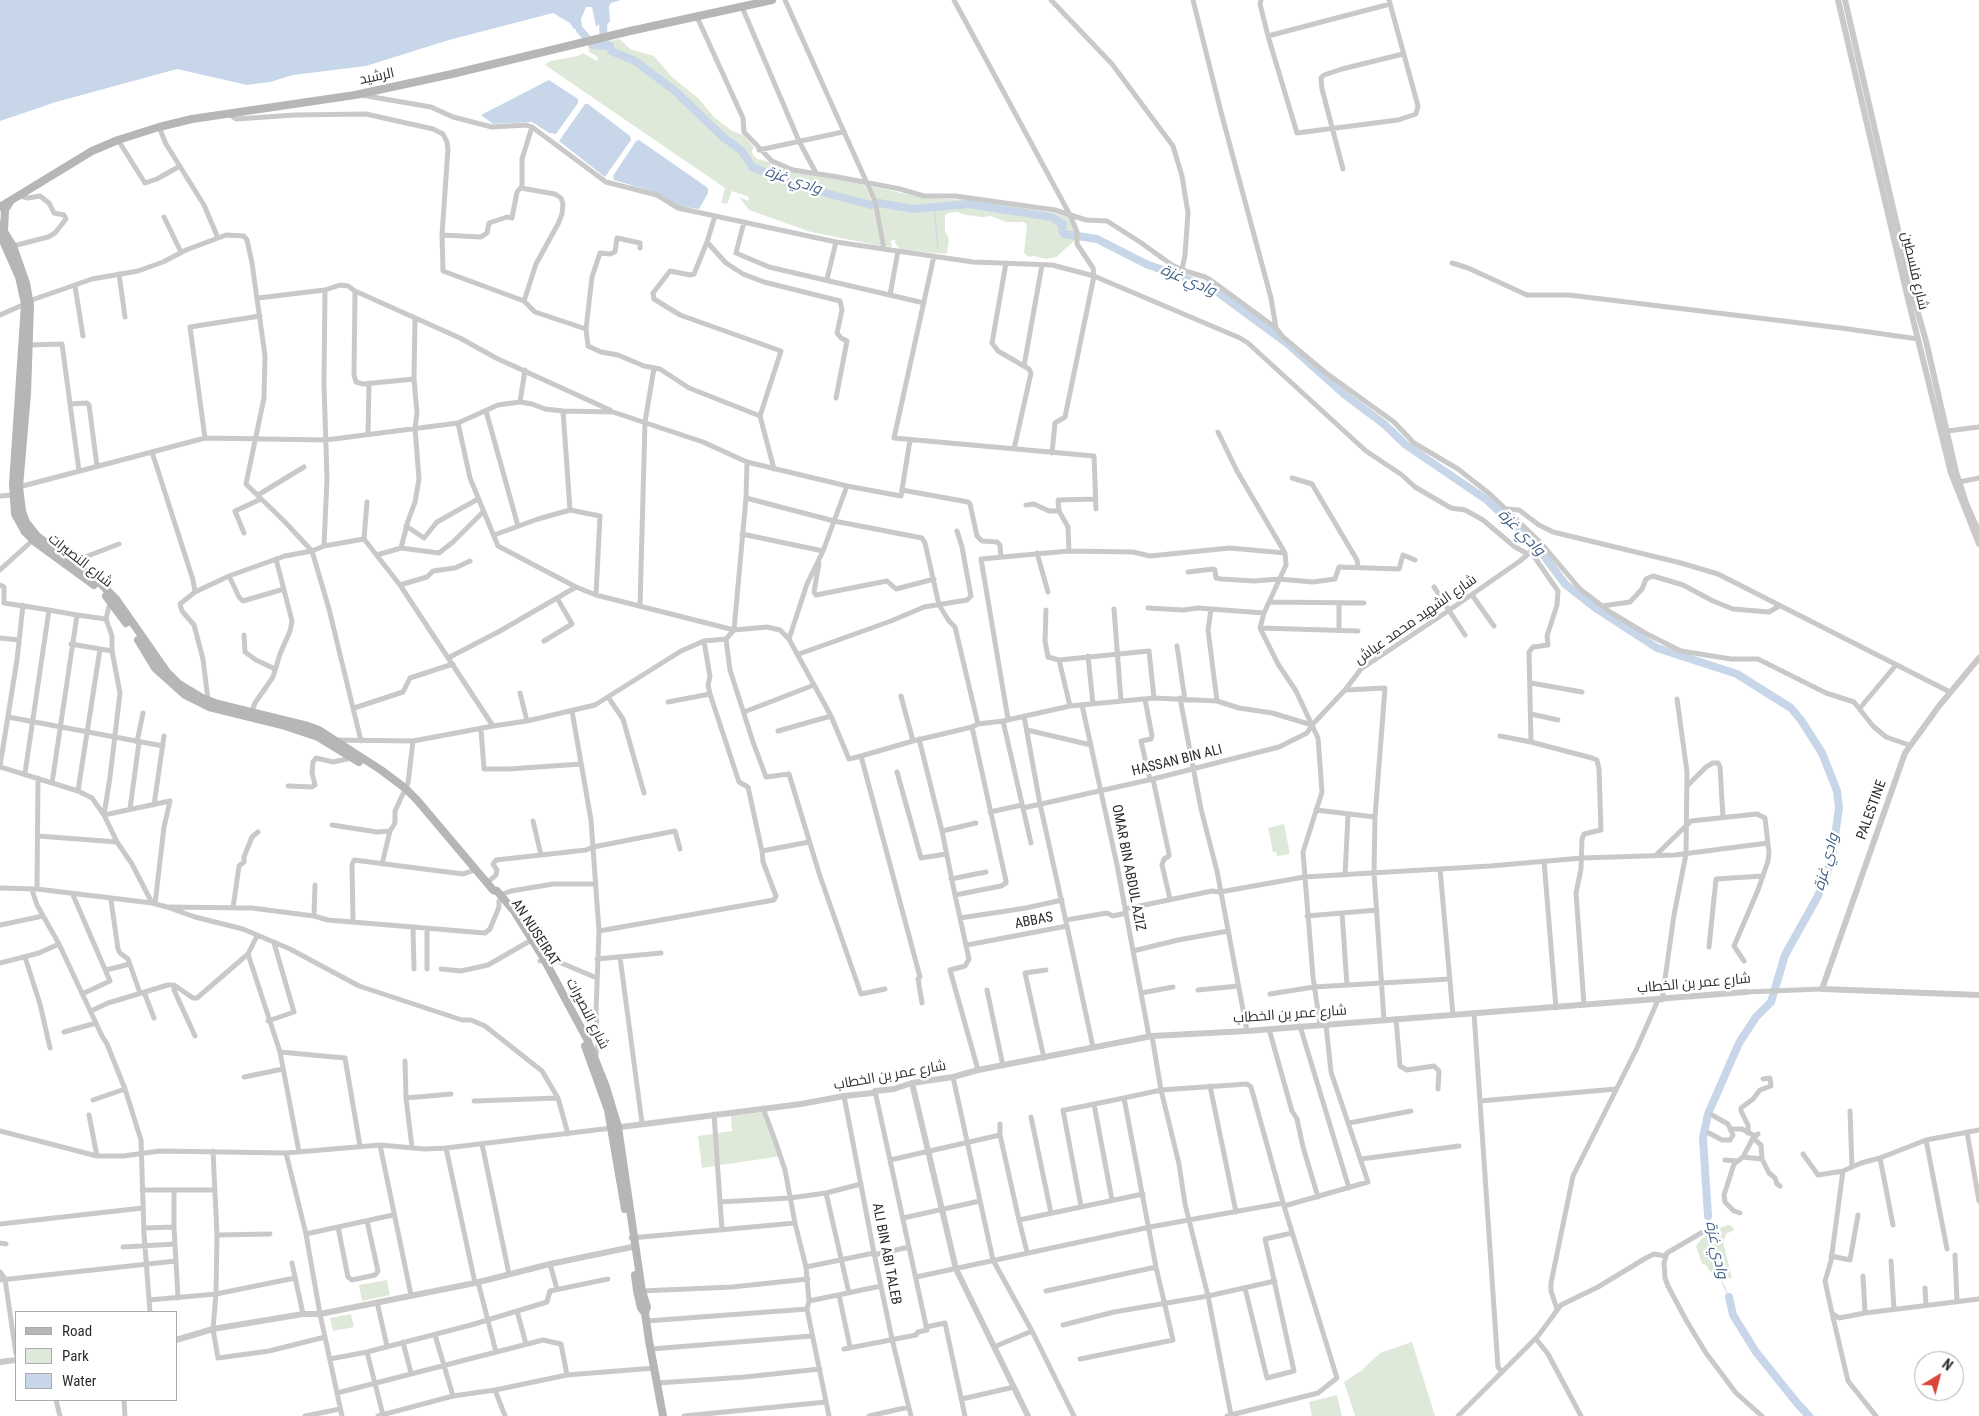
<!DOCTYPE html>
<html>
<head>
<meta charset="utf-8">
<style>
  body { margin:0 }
  #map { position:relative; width:1979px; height:1416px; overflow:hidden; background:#fff; font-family:"Roboto Condensed",sans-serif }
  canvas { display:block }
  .legend { position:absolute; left:15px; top:1311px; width:162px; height:90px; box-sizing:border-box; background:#fff; border:1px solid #ababab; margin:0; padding:6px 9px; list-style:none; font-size:15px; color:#2c2c2c }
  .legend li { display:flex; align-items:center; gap:10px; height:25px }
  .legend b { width:25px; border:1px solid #ababab }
  .north { position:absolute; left:1914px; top:1351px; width:50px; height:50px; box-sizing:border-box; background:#fff; border:1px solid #ababab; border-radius:50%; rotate:37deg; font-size:14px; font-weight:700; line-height:20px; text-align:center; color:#2c2c2c }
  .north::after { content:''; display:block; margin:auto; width:18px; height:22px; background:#d84638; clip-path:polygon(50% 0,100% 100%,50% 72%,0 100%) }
</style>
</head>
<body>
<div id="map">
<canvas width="1979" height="1416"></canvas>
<ul class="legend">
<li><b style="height:6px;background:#b6b6b6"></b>Road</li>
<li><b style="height:14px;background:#dfe9da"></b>Park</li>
<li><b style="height:14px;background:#c7d6e8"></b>Water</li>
</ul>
<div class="north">N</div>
</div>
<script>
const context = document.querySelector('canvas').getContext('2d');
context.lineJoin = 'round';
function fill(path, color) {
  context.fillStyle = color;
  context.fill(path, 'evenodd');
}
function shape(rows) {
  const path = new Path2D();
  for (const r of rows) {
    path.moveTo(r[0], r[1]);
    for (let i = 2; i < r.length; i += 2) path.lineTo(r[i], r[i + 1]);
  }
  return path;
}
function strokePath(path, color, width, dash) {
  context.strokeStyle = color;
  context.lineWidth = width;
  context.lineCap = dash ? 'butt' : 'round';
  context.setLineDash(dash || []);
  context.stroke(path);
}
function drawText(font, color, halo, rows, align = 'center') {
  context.font = font + ' "Roboto Condensed",Cairo,sans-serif';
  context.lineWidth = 5;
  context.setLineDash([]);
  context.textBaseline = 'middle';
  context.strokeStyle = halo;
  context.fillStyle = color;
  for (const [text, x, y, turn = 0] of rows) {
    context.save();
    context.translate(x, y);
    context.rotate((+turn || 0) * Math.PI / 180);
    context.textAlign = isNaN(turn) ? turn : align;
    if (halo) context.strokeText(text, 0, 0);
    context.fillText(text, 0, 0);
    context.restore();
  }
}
fill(shape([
  [620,39,630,49,654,56,673,78,698,98,714,117,732,131,743,135,754,148,752,150,753,155,757,159,864,184,872,201,881,246,811,232,749,210,739,197,748,201,749,197,732,191,727,204,721,203,725,188,545,65,550,61,578,56,583,53,597,61,598,57,589,52,588,45],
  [870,186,924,198,972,200,1054,213,1069,217,1074,232,1075,240,1056,257,1046,259,1034,256,1029,257,1024,253,1027,225,1024,222,1006,222,991,216,982,217,966,215,957,212,947,213,945,216,945,231,949,239,947,253,945,254,900,249,895,243,895,240,890,241,892,244,891,247,886,246,877,199],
  [1284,824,1290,854,1277,856,1276,852,1273,852,1268,828],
  [764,1112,781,1156,702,1168,698,1136,732,1131,731,1116],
  [1728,1225,1732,1226,1734,1230,1726,1234,1723,1242,1732,1278,1715,1279,1706,1265,1702,1264,1696,1246,1701,1239,1719,1228],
  [387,1280,390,1295,362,1301,359,1285],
  [351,1314,354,1327,333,1331,330,1318],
  [1412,1342,1435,1416,1355,1416,1344,1382,1362,1370,1380,1353],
  [1337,1395,1342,1416,1312,1416,1309,1402]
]), '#dfe9da');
fill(shape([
  [0,0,621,0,611,3,609,7,610,21,607,25,604,22,600,23,596,27,592,7,586,7,581,19,582,27,580,30,574,29,570,23,553,13,449,40,366,66,293,75,270,82,247,85,177,69,56,102,0,121],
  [549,80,578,99,578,103,556,134,549,133,532,122,493,124,481,115],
  [585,104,588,104,630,136,631,140,605,177,559,141],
  [639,140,708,188,708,193,699,209,679,206,658,193,614,180,613,176,636,141]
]), '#c7d6e8');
strokePath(shape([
  [934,207,938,247],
  [1708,1216,1715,1235,1713,1246,1717,1271,1729,1297]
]), '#c7d6e8', 1);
strokePath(shape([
  [603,23,604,42,610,46,611,51,635,61,674,90,723,137,742,151,752,167,795,185,871,205,879,203,913,209,968,204,1051,217,1063,224,1062,230,1064,234,1097,239,1146,264,1212,288,1288,344,1344,394,1384,424,1406,445,1487,500,1539,549,1565,584,1597,609,1657,648,1737,674,1791,708,1801,720,1822,753,1837,791,1839,808,1833,850,1827,873,1818,896,1785,955,1771,1002,1756,1017,1739,1043,1708,1114,1703,1138,1708,1216],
  [580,30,593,45,610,46],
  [1729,1297,1733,1315,1756,1352,1797,1403,1809,1416]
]), '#c7d6e8', 8);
strokePath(shape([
  [785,0,875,201,884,249],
  [954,0,1070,215,1077,232,1077,244,1093,268,1094,276,1065,417,1055,423,1052,453],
  [1051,0,1112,64,1173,146,1182,176,1188,213,1185,255,1182,270],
  [1261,0,1260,4,1268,36,1297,133,1398,120,1416,114,1418,106,1389,0],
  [742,7,799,141,816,173],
  [697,17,743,118,744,132,772,161,793,170,838,177,900,189,924,196,955,196,1055,210,1086,220,1107,221,1140,242,1172,265,1182,270,1205,277,1212,281,1276,328,1271,298,1221,112,1193,0],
  [1268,36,1390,4],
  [361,95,431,107,453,117,492,127,526,125,532,127,606,182,657,195,678,208,836,242,973,262,1052,265,1094,276,1240,338,1248,343,1366,451,1402,475,1415,487,1451,508,1465,510,1483,520,1515,547,1528,554],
  [228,114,236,119,295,115,366,114,433,129,443,134,447,142,448,149,442,235,443,271,524,301],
  [159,127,166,144,204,205,218,238],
  [118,140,145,183,157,179,180,166],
  [759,150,843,132],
  [1343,169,1322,89,1321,78,1324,75,1342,69,1403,54],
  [521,188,555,194,561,198,563,204,562,214,558,224,536,264,524,301,535,312,586,329],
  [715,216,707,242,726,263,743,274,764,282,840,301,842,310,837,333,841,338,847,341,836,398],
  [164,217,181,252],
  [744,222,736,253,769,267,924,303],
  [442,235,481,237,487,233,489,223,507,217,512,218,517,192,522,186,522,159,532,127],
  [707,242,694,274,690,275,670,271,653,293,654,299,680,315,781,351,760,416,774,469],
  [13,246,48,237,55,233,66,219,64,215,54,213,49,203,40,196,28,198,20,196],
  [640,248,640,243,617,238,615,252,610,254,600,253,592,277,586,329,588,346,601,352,618,355,644,366,660,369,689,388,760,416],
  [934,256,894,438,1094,456,1096,509],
  [1006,263,992,343,998,351,1029,369,1031,373,1014,449],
  [1452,263,1468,268,1527,295,1569,295,1841,328,1918,339],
  [119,274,125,317],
  [827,279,836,242],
  [75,286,83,336],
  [355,291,354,375,356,382,363,384,414,379],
  [890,295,898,251],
  [258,298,325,290,340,285,348,286,355,291,460,338,496,358,610,410],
  [29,301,92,279,138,271,163,262,186,250,226,235,244,236,247,240,252,263,265,356,264,398,246,484,284,521,312,551,324,546,364,539,400,585,493,726,527,721,595,705,681,651,704,641,726,639],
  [0,315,25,304],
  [1276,328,1283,337,1326,373,1394,422,1414,443,1458,469,1491,495,1541,543,1580,589,1610,612,1645,633,1681,651,1731,659,1758,659,1826,693,1854,702,1873,726,1886,737,1909,745],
  [29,345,62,344,79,471],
  [1024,366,1042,265],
  [520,402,525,370],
  [70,404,87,403,89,405,97,466],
  [486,411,518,526],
  [563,411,570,510,600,516,596,595],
  [458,423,470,478,498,546,576,587,596,595,734,630,746,498,747,462],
  [1947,431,1979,427],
  [1218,432,1237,471,1285,553,1286,565,1264,613,1260,628,1278,664,1296,691,1318,738,1322,792,1303,852,1313,977,1320,1025],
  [368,434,369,383],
  [205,438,190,327,260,316],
  [152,452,193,580,195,592,180,604,182,611,194,625,203,659,208,700],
  [1292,478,1312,484,1357,560,1358,567],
  [1959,482,1979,478],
  [19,487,205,438,326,440,458,423,498,405,520,402,532,404,545,409,563,411,613,412,703,442,747,462,847,486,901,496,910,440],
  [902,490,968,502,970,504,977,536,982,541,997,542,1000,545,1001,557],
  [258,495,304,467],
  [0,496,13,495],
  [746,498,834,521,922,538,925,543,939,605,949,621,955,627,978,724],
  [1096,499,1058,500,1059,511,1068,527,1069,551,1133,552,1150,556,1230,548,1285,553],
  [1026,505,1034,504,1049,511,1059,511],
  [1507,509,1519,510,1539,525,1553,532,1681,563,1718,574,1950,692],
  [406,526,424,538,437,522,478,499],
  [244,533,235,511,261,499],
  [742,534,823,551],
  [494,535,538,519,570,510],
  [364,539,367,502],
  [324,546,327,479,324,384,325,290],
  [401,548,408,521,415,502,419,479,415,428,417,413,414,379,415,318],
  [1531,552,1558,591,1557,605,1547,636,1548,645,1533,647,1529,652,1531,742,1592,758,1597,760,1599,769,1601,830,1584,834,1582,839,1581,869,1576,893,1584,1005],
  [1037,553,1048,592],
  [377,555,401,548,439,553,453,542,483,512],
  [72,562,119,544],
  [819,563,814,592,816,595,887,581,896,589,934,579],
  [0,570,33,540],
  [1188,572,1213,569,1215,570,1216,578,1221,579,1254,581,1279,579,1313,582,1335,579,1339,567,1399,569,1403,555,1415,560],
  [229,576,239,597,243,601,284,589],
  [0,585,4,587,4,603,49,610,25,773],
  [400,585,427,577,433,571,455,568,470,561],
  [1434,587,1465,635],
  [195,592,229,576,285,556,312,551,329,609,361,741],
  [1472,595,1494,626],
  [110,602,106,619,112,636,112,651,120,693,110,777,104,815,170,801,164,827,155,904],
  [1269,602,1364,603],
  [640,606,645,422,654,368],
  [1602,606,1630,602,1642,589,1646,579,1653,576,1683,585,1713,601,1733,609,1769,612,1779,606],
  [1148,608,1183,610,1198,608,1264,613],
  [1114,609,1121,701],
  [1211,609,1208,630,1217,701],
  [49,610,77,615],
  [1046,610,1045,641,1048,657,1059,660,1070,706],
  [1260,628,1358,631],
  [1339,630,1339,603],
  [244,635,245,652,256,660,275,669],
  [0,638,19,640],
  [789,639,807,584,823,551,847,486],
  [544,641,572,624,557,598],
  [704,641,710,677,708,685,710,694,739,782,748,787,762,851,809,842],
  [71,644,112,651],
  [1177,646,1185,700],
  [799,654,891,621,924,607,967,600,971,596,962,547,957,531],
  [1088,656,1093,704],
  [448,658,500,631,576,587],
  [1059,660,1149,651,1154,698],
  [1531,683,1582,692],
  [520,693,527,721],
  [901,696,913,741],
  [608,697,623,719,644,793],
  [1180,698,1201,809,1217,871,1247,1031],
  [1145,699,1152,736,1151,739,1141,741,1150,780],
  [668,702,710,694],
  [1082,705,1117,865,1149,1036],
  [354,708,403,692,410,678,453,664],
  [1860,708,1896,665],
  [572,711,591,820,599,931,596,1012,598,1045,595,1059],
  [744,712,814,685],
  [251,713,255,703,273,677,280,654,290,631,292,621,276,559],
  [1531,714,1558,720],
  [8,717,163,746],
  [1008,719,981,559,1069,551],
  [1003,721,1031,843],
  [481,729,484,769,509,769,581,764],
  [1027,730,1091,745],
  [778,731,831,716],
  [1500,736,1531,742],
  [919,739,942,831,955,895,1001,886,1006,883,1006,881,972,727],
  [335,740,413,741,493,726],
  [137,742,143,713],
  [861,756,913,741,972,727,978,724,1003,721,1070,706,1154,698,1217,701,1239,708,1272,713,1312,725],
  [0,766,17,660,23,605],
  [0,767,78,791,92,798,104,815,117,842,132,864,152,903],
  [897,772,921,858,946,854],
  [1153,779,1169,854,1169,856,1164,859,1162,865,1170,899],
  [52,783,77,615,106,619],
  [288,786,312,787,315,785,312,773,313,762,316,758,333,762,352,758],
  [1687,786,1706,767,1713,763,1718,763,1720,767,1723,818],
  [78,791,100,649],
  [154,805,164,736],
  [1023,808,1153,779,1279,747,1307,733,1312,725,1345,690,1361,669,1448,611,1520,561,1541,543],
  [130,809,139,742],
  [1316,810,1375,817,1385,688,1345,690],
  [990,812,1022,805],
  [1375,817,1374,873,1384,1020],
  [533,821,541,855],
  [332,825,377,832,390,831,395,823,395,811,408,783,413,741],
  [942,831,976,823],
  [38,836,117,842],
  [1656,855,1691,821,1757,814,1765,818,1769,853,1768,861,1758,890,1734,946,1744,961],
  [1544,861,1556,1008],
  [382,864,390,831],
  [1440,869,1453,1015],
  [1345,875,1348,815],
  [951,879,986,872],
  [487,883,496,875,497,870,493,864,496,860,586,850,593,847,675,831,680,849],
  [0,888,37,889,152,903,167,907,195,917,243,929,290,949,359,986,462,1020,471,1020,485,1026,542,1071,558,1098,568,1134],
  [37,889,38,778],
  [32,890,37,905,59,944,102,1036,107,1044,125,1089,141,1140,144,1234,150,1312],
  [73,895,110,981,82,994],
  [500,895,511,891,553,884,595,884],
  [955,895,969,959,965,966,950,970,978,1070],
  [111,900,118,949,120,953,128,959,140,993],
  [169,907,252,908,314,916,328,920,485,933,490,929,499,907,499,901],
  [233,908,239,866,244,862,244,857,252,837,258,832],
  [1125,909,1212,891,1220,892,1304,877,1490,866,1582,858,1675,855,1768,843],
  [1342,913,1347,985],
  [314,916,315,885],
  [1307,916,1377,910],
  [960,918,1026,908,1062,900],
  [1066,920,1107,913,1113,916,1126,913],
  [353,921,352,865,354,860,463,874,475,870],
  [0,925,43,916],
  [1067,926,1093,1047],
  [413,927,414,969],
  [599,931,774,900,776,896,763,862,762,851],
  [967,945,1067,926,1040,804,1024,716],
  [1709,947,1716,879,1763,876],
  [1133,951,1178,940,1228,931],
  [248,954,280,1052,299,1152],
  [25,957,40,1004,50,1048],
  [620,957,642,1123],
  [597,959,661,953],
  [540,961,547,957,597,978],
  [0,963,39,953,59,944],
  [427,969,427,929],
  [441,969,461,971,488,965,528,942],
  [106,970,130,964],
  [174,985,174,990,195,1036],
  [885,989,861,994,819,873,789,774,766,777,753,742,730,670,726,639,734,630,767,627,780,630,789,639,831,716,849,759,861,756,920,977,918,979,922,1003],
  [987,990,1003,1066],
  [1198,990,1238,986],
  [144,992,154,1018],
  [1746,992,1822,989],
  [1141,993,1173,987],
  [1270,994,1314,987,1450,979],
  [1662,1000,1674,915,1686,854,1687,772,1677,699],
  [91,1011,108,1003,168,985,174,985,193,998,197,998,248,954,257,936],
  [1474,1013,1498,1367,1502,1372],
  [1396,1019,1400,1066,1407,1070,1434,1066,1439,1071,1438,1089],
  [268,1021,294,1012,274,943],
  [1300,1026,1349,1188],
  [1269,1029,1292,1111,1297,1119,1303,1147,1318,1197],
  [64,1032,96,1023],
  [280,1052,345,1058,360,1146],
  [1044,1058,1025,973,1046,970],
  [405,1061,406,1098,412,1147],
  [244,1077,283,1069],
  [953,1077,993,1260,1032,1331,1074,1416],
  [1210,1086,1236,1212],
  [844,1096,874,1253,892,1339,911,1416],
  [406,1098,451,1094],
  [93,1100,125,1089],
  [474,1101,558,1098],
  [1480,1101,1616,1089],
  [1094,1104,1112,1200],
  [763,1108,776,1143,785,1170,795,1223,806,1267,809,1301,807,1309,829,1416],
  [1063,1110,1081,1206],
  [1065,1110,1124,1098],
  [1850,1111,1852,1167],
  [714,1114,720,1202],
  [89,1115,97,1156],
  [1031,1117,1051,1213],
  [1349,1123,1411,1111],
  [1000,1124,1000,1135,1019,1220,1143,1194],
  [1731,1129,1742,1129,1755,1136],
  [0,1131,97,1156,123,1156,160,1151,286,1153,380,1145,425,1149,446,1148,612,1128],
  [1967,1132,1979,1201],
  [1709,1133,1722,1140,1730,1140,1733,1135,1728,1124,1712,1115],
  [1748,1133,1748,1125,1741,1111,1741,1108,1753,1099,1760,1090,1771,1086,1770,1078,1763,1079],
  [1753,1138,1761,1145,1762,1159,1769,1173,1775,1178,1777,1184,1780,1186],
  [1926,1140,1947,1249],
  [482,1144,509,1274],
  [380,1145,411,1295],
  [446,1148,475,1283],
  [213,1151,217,1235,216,1294,213,1329,218,1358,269,1351,325,1337],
  [286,1153,306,1234,320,1314,342,1416],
  [1803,1154,1818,1175,1843,1171,1861,1163,1880,1158,1926,1140,1979,1130],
  [1743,1157,1753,1138,1758,1134],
  [1880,1158,1893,1225],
  [1361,1159,1459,1146],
  [890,1160,1000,1135],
  [1725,1160,1737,1161],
  [1843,1171,1831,1261,1825,1281,1832,1313,1839,1318,1865,1313,1979,1299],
  [142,1190,215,1190],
  [174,1190,174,1227,178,1298],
  [826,1193,849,1293],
  [1284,1206,1368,1182,1331,1072,1326,1025],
  [1740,1213,1734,1211,1725,1202,1724,1195,1734,1164,1743,1157,1762,1159],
  [903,1218,980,1201],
  [1019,1220,1027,1252],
  [0,1224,143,1208],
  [338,1227,348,1277,352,1280,375,1275,378,1271,367,1221],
  [144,1228,174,1227],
  [1708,1229,1667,1253,1664,1263,1665,1278,1668,1286,1686,1320,1706,1353,1736,1393,1762,1416],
  [722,1230,720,1202,790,1198,826,1193,861,1184],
  [306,1234,393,1215],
  [217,1235,270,1234],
  [631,1238,795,1223],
  [0,1243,6,1244],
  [123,1247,175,1244],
  [874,1255,909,1247],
  [1955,1255,1957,1302],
  [1831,1256,1850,1260,1858,1215],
  [1891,1261,1894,1309],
  [292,1263,303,1314],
  [550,1264,557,1289],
  [806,1267,874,1253],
  [0,1272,5,1279,16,1354],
  [1863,1276,1865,1313],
  [916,1277,1150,1227,1283,1203],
  [0,1280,176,1261],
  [478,1282,496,1352],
  [1245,1288,1267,1378,1294,1371,1265,1239,1292,1233],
  [1925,1288,1926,1305],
  [641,1291,732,1287,808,1279],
  [1046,1291,1156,1267],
  [839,1295,850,1347],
  [149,1300,216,1294,295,1278],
  [809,1301,881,1286],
  [377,1302,387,1346],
  [1557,1309,1551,1291,1551,1283,1573,1176,1637,1048,1658,1000],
  [517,1311,526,1344],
  [1832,1313,1848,1381,1876,1416],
  [647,1321,807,1309],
  [1063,1325,1114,1312,1208,1296,1275,1281],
  [926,1327,945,1323,965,1416],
  [435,1335,453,1396],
  [1536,1339,1548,1354,1581,1416],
  [403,1342,411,1373],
  [994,1347,1032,1331],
  [651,1349,812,1336],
  [844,1349,916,1335,918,1332,927,1330,875,1091],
  [367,1352,383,1415],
  [330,1359,367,1352,471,1325,547,1302,550,1291,608,1279],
  [1080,1359,1173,1340,1156,1267,1124,1098,1161,1090,1152,1036],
  [658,1383,745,1377,820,1369],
  [495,1390,505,1416],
  [337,1393,543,1340,561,1344,567,1375],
  [962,1399,1014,1387],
  [56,1400,60,1416],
  [124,1400,125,1416],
  [305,1416,340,1409],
  [378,1416,453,1396,495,1390,567,1375,655,1368],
  [684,1416,826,1402],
  [869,1416,909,1407],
  [1227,1416,1231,1415,1318,1393,1337,1378,1284,1206,1251,1087,1247,1084,1161,1090,1179,1164,1185,1204,1208,1296,1231,1415,1231,1416],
  [1458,1416,1538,1336,1561,1305,1598,1287,1646,1258,1654,1254,1665,1256]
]), '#c9c9c9', 5);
strokePath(shape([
  [1838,0,1908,299,1951,473,1979,544],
  [1845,0,1914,299,1926,341,1956,472,1966,503,1979,533],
  [1979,658,1939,706,1905,753,1822,989,1979,995],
  [912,1083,956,1269,1028,1416],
  [613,1128,801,1104,844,1096,873,1093,875,1091,894,1089,912,1083,953,1077,978,1070,1152,1036,1247,1031,1746,992],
  [176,1340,213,1329,303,1314,320,1314,475,1283,550,1264,632,1247],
  [0,1362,16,1360]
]), '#c9c9c9', 6);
strokePath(shape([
  [0,207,92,151,118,140,159,127,192,119,355,95,452,74,630,31,772,0],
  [0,225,13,246,26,283,30,305,27,394,19,487,22,511,26,522,37,536,100,583,116,599,167,672,179,684,202,698,218,704,308,726,319,730,381,770,405,788,417,800,493,890,497,891,514,911,544,959,587,1039,606,1087,618,1127,642,1291,647,1307,645,1313,649,1341,663,1416],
  [4,231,5,210,10,202],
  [0,234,19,277,25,304,13,484,15,514,25,532,35,542,94,585],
  [106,596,126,623],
  [138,640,155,668,185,695,209,707,282,725,318,737,359,762],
  [585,1046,608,1110,625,1209],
  [635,1275,637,1291,641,1308,645,1313]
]), '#b6b6b6', 8);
drawText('14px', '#2c2c2c', '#fff', [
  ["الرشيد",377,77,-12],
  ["شارع فلسطين",1914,271,77],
  ["شارع النصيرات",80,561,38],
  ["شارع الشهيد محمد عياش",1416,620,-35],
  ["HASSAN BIN ALI",1177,761,-14],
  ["PALESTINE",1872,810,-70],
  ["OMAR BIN ABDUL AZIZ",1128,868,79],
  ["ABBAS",1034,921,-11],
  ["AN NUSEIRAT",535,933,57],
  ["شارع عمر بن الخطاب",1694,984,-5],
  ["شارع النصيرات",587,1014,63],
  ["شارع عمر بن الخطاب",1290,1015,-4],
  ["شارع عمر بن الخطاب",890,1076,-10],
  ["ALI BIN ABI TALEB",886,1254,79]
]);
drawText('italic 15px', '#406087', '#fff', [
  ["وادي غزة",793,181,19],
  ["وادي غزة",1188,281,23],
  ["وادي غزة",1521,533,45],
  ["وادي غزة",1827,862,-75],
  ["وادي غزة",1716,1250,78]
]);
</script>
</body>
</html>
